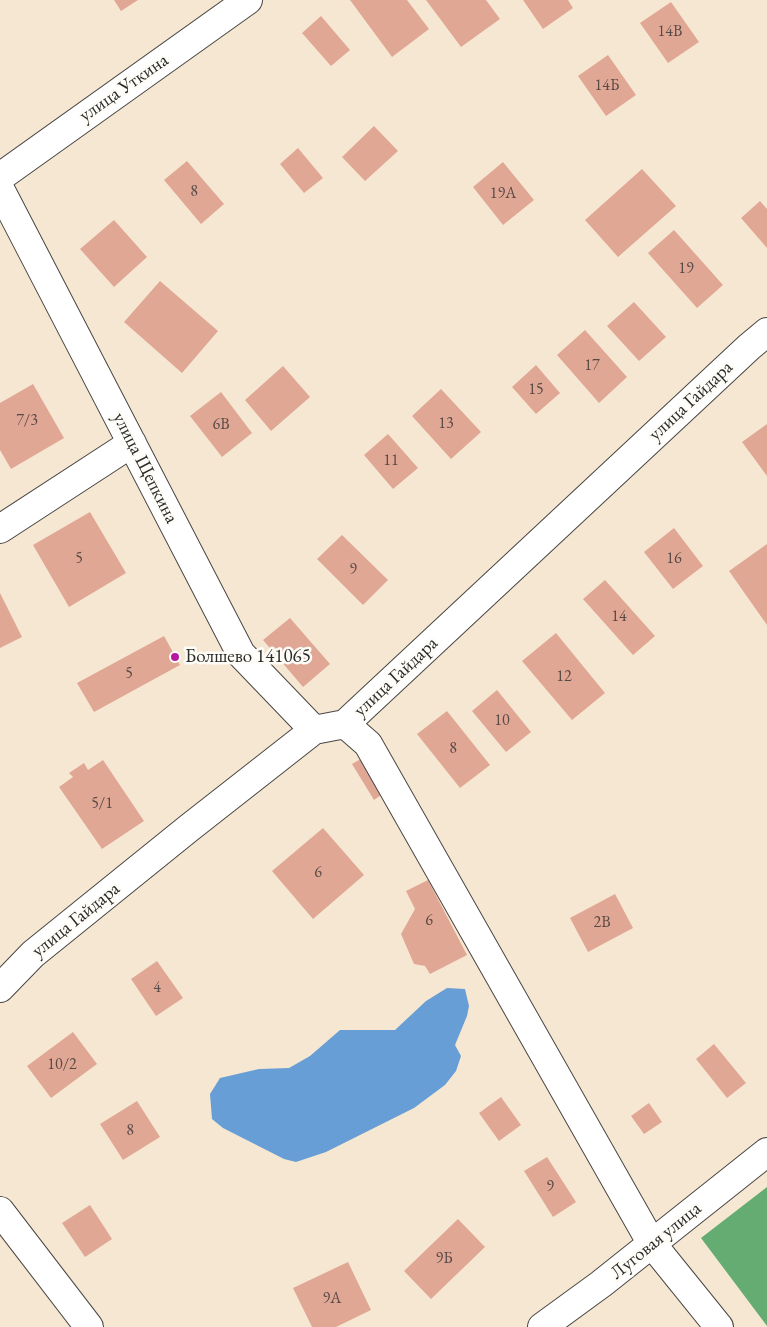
<!DOCTYPE html>
<html>
<head>
<meta charset="utf-8">
<style>
  body { margin:0 }
  canvas { display:block; background:#f6e7d2 }
</style>
</head>
<body>
<canvas width="767" height="1327"></canvas>
<script>
const context = document.querySelector('canvas').getContext('2d');
context.lineJoin = 'round';
function fill(path, color) {
  context.fillStyle = color;
  context.fill(path, 'evenodd');
}
function shape(rows) {
  const path = new Path2D();
  for (const r of rows) {
    path.moveTo(r[0], r[1]);
    for (let i = 2; i < r.length; i += 2) path.lineTo(r[i], r[i + 1]);
  }
  return path;
}
function strokePath(path, color, width, dash) {
  context.strokeStyle = color;
  context.lineWidth = width;
  context.lineCap = dash ? 'butt' : 'round';
  context.setLineDash(dash || []);
  context.stroke(path);
}
function drawText(font, color, halo, rows, align = 'center') {
  context.font = font + ' "EB Garamond",serif';
  context.lineWidth = 5;
  context.setLineDash([]);
  context.textBaseline = 'middle';
  context.strokeStyle = halo;
  context.fillStyle = color;
  for (const [text, x, y, turn = 0] of rows) {
    context.save();
    context.translate(x, y);
    context.rotate((+turn || 0) * Math.PI / 180);
    context.textAlign = isNaN(turn) ? turn : align;
    if (halo) context.strokeText(text, 0, 0);
    context.fillText(text, 0, 0);
    context.restore();
  }
}
fill(shape([
  [767,1187,767,1326,701,1238]
]), '#65ac73');
fill(shape([
  [447,988,465,989,469,1006,467,1016,455,1045,461,1056,456,1071,445,1085,414,1108,326,1152,296,1162,284,1159,223,1128,212,1119,210,1094,220,1078,259,1069,289,1068,310,1056,340,1030,395,1030,426,1001]
]), '#679ed5');
fill(shape([
  [114,0,138,0,121,11],
  [350,0,407,0,429,29,392,57],
  [426,0,486,0,500,19,461,47],
  [523,0,568,0,573,8,543,29],
  [671,2,699,42,668,63,640,23],
  [321,16,350,50,331,66,302,33],
  [608,55,636,95,606,116,578,76],
  [374,126,398,151,365,181,342,157],
  [298,148,323,178,304,193,280,164],
  [187,161,224,204,201,224,164,180],
  [503,162,534,200,503,225,473,187],
  [642,169,676,206,618,257,585,220],
  [760,201,767,209,767,248,741,218],
  [114,220,147,257,114,287,80,249],
  [674,230,723,285,697,308,648,253],
  [160,281,218,331,182,373,124,322],
  [634,302,666,337,639,361,607,326],
  [585,330,627,377,599,403,557,355],
  [536,365,560,393,536,414,512,387],
  [283,366,310,397,271,431,245,400],
  [33,384,64,438,11,469,0,450,0,403],
  [441,389,481,432,451,459,412,416],
  [221,392,252,433,222,457,190,416],
  [767,424,767,476,742,442],
  [388,434,418,468,393,489,364,455],
  [90,512,126,573,69,607,33,545],
  [674,528,703,566,673,589,644,552],
  [342,535,388,580,363,605,317,559],
  [767,544,767,625,729,571],
  [605,580,655,636,633,655,583,599],
  [0,593,22,637,0,648],
  [290,618,330,664,303,687,263,640],
  [556,633,605,693,572,720,522,661],
  [164,636,180,665,94,712,77,683],
  [497,690,531,732,506,752,472,711],
  [447,711,490,765,460,788,417,734],
  [366,756,387,791,374,800,352,764],
  [103,760,144,821,102,849,59,787,73,777,69,773,84,763,88,770],
  [323,828,364,875,313,919,272,871],
  [428,880,467,955,430,974,425,966,414,964,401,934,415,909,406,891],
  [615,894,633,928,588,952,570,918],
  [157,961,183,998,156,1016,131,979],
  [73,1032,97,1064,51,1098,27,1066],
  [714,1044,746,1083,727,1098,696,1059],
  [501,1097,521,1125,499,1141,479,1113],
  [137,1101,160,1137,123,1160,100,1124],
  [649,1103,662,1122,644,1134,631,1116],
  [547,1157,576,1202,553,1217,524,1171],
  [90,1205,112,1239,85,1257,62,1223],
  [458,1219,485,1247,431,1299,404,1271],
  [348,1262,371,1310,336,1327,312,1327,293,1288]
]), '#e1a795');
const minor = shape([
  [0,177,248,0],
  [0,189,241,654,314,730],
  [0,529,132,443],
  [345,724,368,744,652,1244,719,1327],
  [0,988,33,954,189,828,314,730,345,724,749,347,767,332],
  [0,1211,89,1327],
  [542,1327,601,1284,767,1152]
]);
strokePath(minor, '#494744', 30);
strokePath(minor, '#fff', 28);
for (const [x, y, r, color] of [
  [175,657,5,"#b5179e"]
]) {
  const dot = new Path2D();
  dot.arc(x, y, r, 0, 2 * Math.PI);
  context.fillStyle = color;
  context.fill(dot);
  strokePath(dot, '#fdfcf7', 2);
}
drawText('16px', '#584a46', null, [
  ["14В",670,32],
  ["14Б",607,86],
  ["8",194,192],
  ["19А",503,194],
  ["19",686,269],
  ["17",592,366],
  ["15",536,390],
  ["7/3",27,421],
  ["13",446,424],
  ["6В",221,425],
  ["11",391,461],
  ["5",79,559],
  ["16",674,559],
  ["9",353,570],
  ["14",619,617],
  ["5",129,674],
  ["12",564,677],
  ["10",502,721],
  ["8",453,749],
  ["5/1",102,804],
  ["6",318,873],
  ["6",429,921],
  ["2В",602,923],
  ["4",157,988],
  ["10/2",62,1065],
  ["8",130,1131],
  ["9",550,1187],
  ["9Б",444,1259],
  ["9А",332,1299]
]);
drawText('19px', '#2b2b2b', '#fdfcf7', [
  ["улица Уткина",124,88,-35],
  ["улица Гайдара",691,401,-43],
  ["улица Щепкина",145,468,63],
  ["улица Гайдара",396,677,-43],
  ["улица Гайдара",76,920,-39],
  ["Луговая улица",656,1241,-39]
]);
drawText('19px', '#2b2b2b', '#fdfcf7', [
  ["Болшево 141065",185,657]
], 'left');
</script>
</body>
</html>
